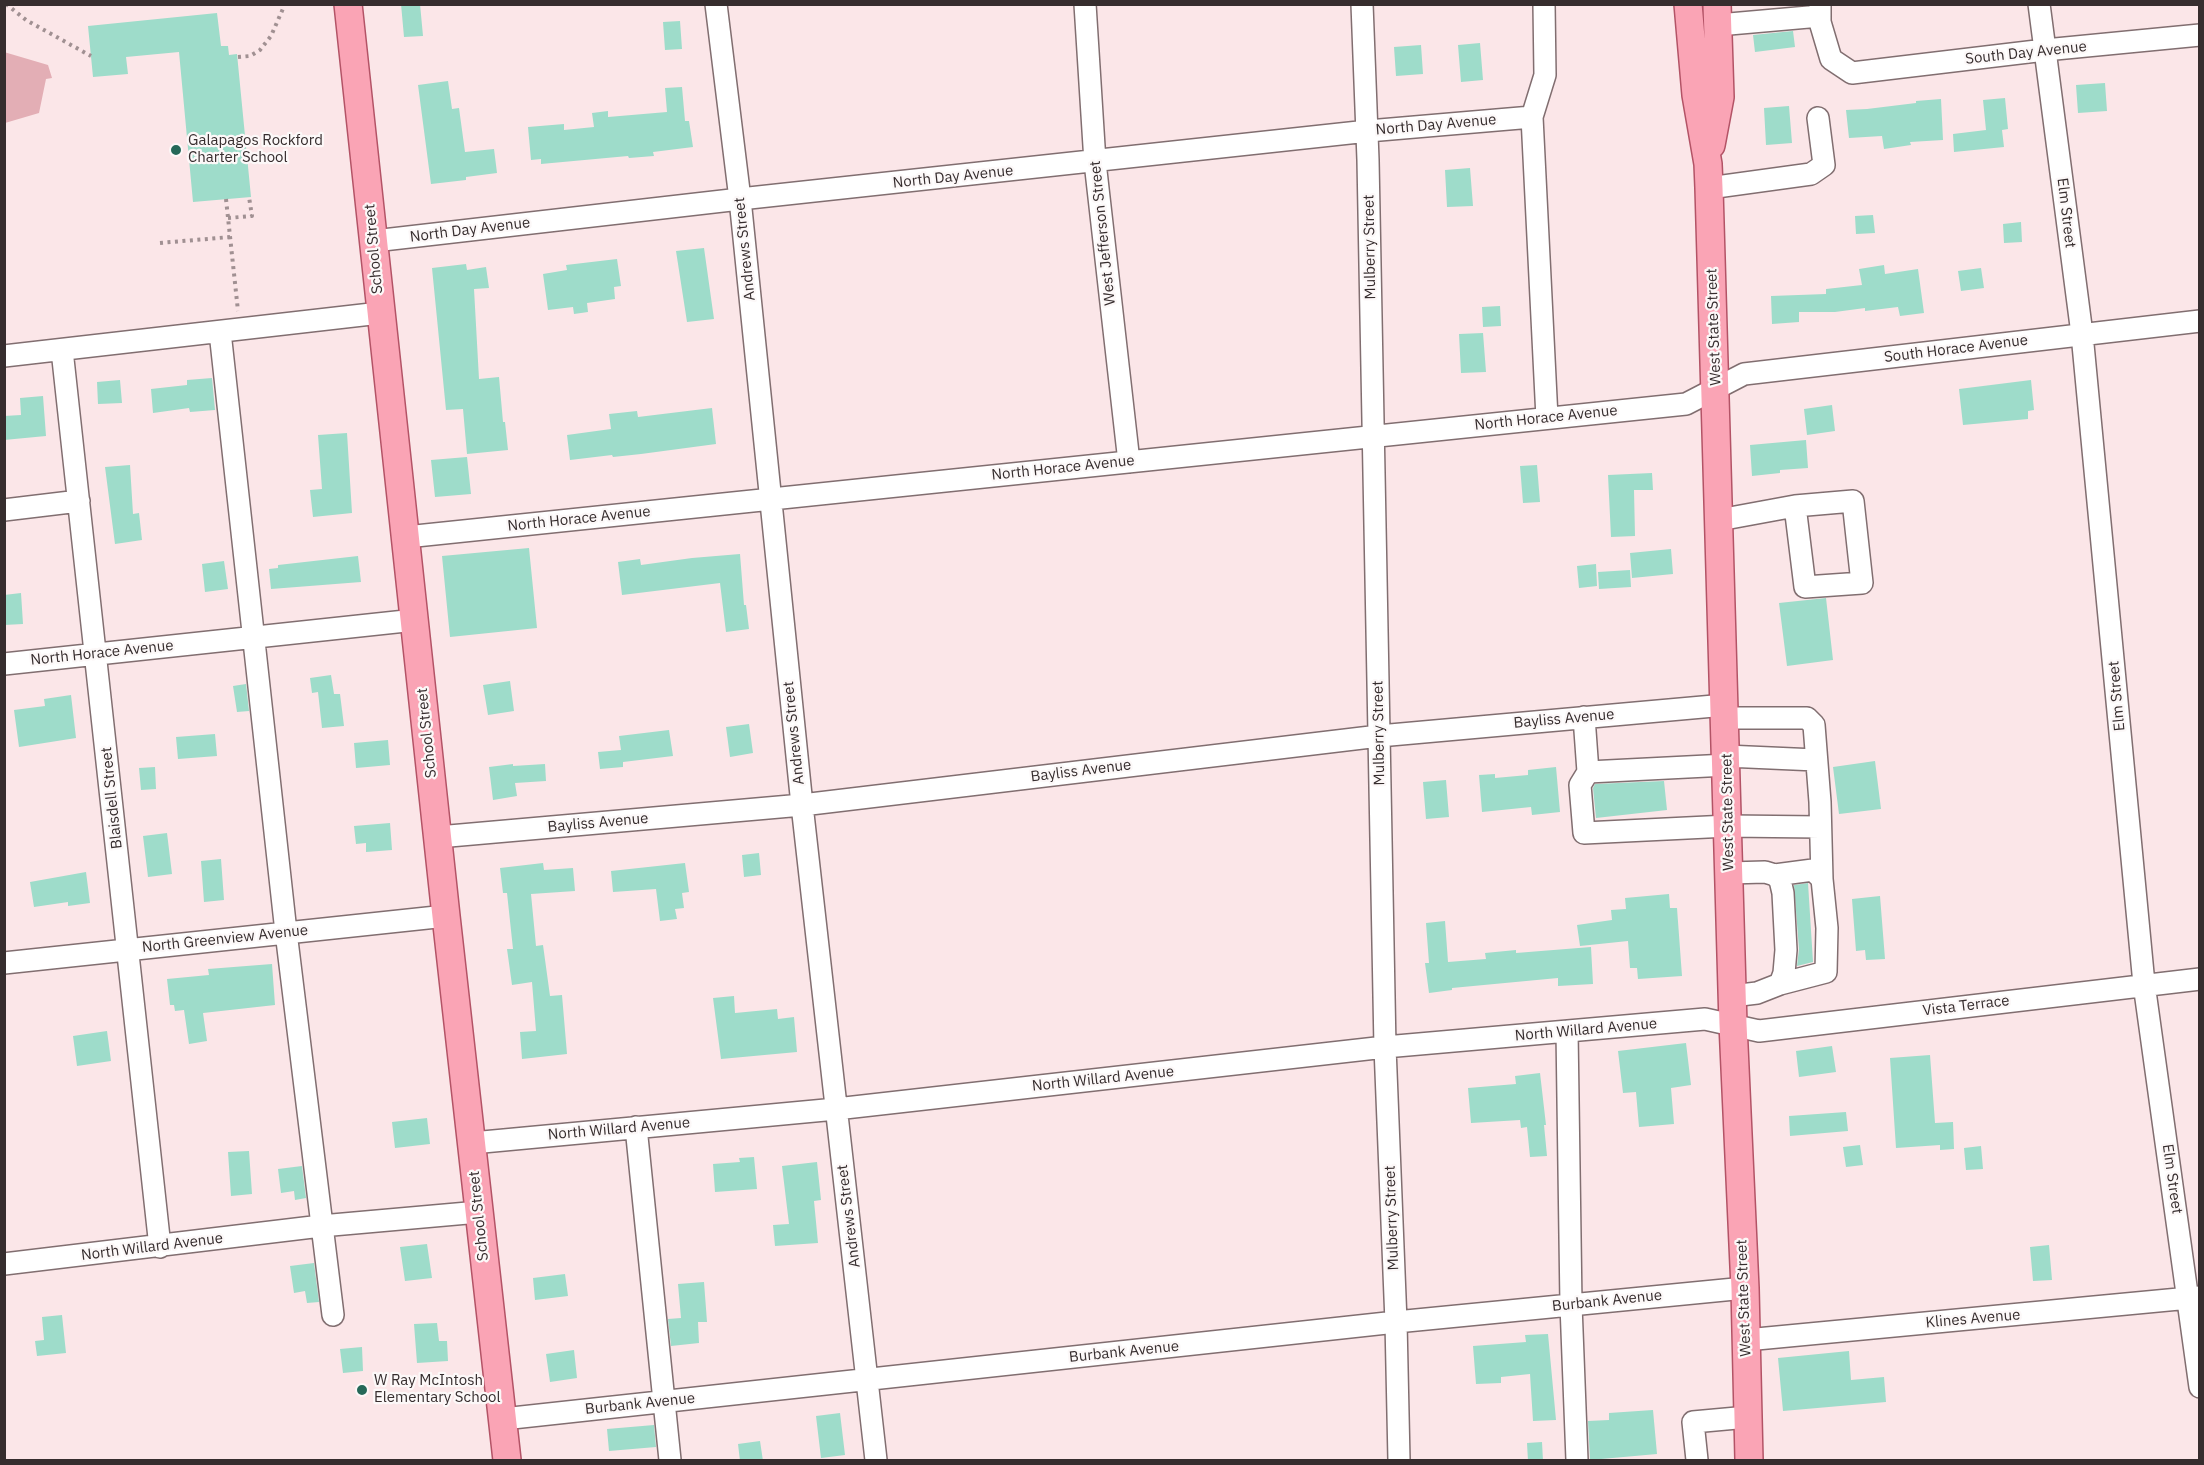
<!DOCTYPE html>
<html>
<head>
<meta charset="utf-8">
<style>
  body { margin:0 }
  #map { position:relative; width:2204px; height:1465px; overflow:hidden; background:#fbe6e8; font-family:"IBM Plex Sans",sans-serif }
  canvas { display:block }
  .frame { position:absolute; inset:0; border:6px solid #362d2e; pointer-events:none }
</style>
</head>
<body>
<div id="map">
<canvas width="2204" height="1465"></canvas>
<div class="frame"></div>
</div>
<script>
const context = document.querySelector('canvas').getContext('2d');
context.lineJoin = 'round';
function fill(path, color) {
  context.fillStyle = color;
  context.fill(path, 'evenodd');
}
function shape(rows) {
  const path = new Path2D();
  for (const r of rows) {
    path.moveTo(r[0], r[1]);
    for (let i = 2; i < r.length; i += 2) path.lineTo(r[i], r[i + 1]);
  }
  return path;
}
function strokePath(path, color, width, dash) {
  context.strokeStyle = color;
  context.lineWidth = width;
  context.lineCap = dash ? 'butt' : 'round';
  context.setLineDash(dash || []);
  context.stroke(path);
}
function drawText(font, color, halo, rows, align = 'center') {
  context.font = font + ' "IBM Plex Sans",sans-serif';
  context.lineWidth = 4.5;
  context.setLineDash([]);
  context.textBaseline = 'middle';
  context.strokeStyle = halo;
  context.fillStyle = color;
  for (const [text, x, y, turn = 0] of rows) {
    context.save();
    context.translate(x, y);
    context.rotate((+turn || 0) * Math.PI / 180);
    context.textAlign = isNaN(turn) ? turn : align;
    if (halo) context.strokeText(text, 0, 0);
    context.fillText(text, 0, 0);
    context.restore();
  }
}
fill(shape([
  [4,52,48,65,52,78,46,79,39,113,5,123]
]), '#e3aeb5');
fill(shape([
  [401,4,420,4,423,36,404,37],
  [217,13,221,46,228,46,229,55,237,54,251,197,193,202,179,52,126,57,128,74,93,77,88,26],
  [680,21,682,49,665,50,663,22],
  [1793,31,1795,47,1755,52,1753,35],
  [1480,43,1483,80,1461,82,1458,45],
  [1421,45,1423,74,1396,76,1394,47],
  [448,81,452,109,459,108,465,152,494,149,497,173,466,177,466,180,431,184,418,85],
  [2105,83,2107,111,2078,113,2076,85],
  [682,87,685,121,689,121,693,147,653,152,654,156,629,158,628,156,541,164,541,159,531,160,528,127,564,124,564,130,594,127,592,113,608,111,608,117,667,112,665,88],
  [2005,98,2008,129,2002,130,2004,147,1954,152,1953,134,1986,130,1983,100],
  [1941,99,1943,140,1910,142,1911,145,1884,149,1882,136,1849,138,1846,110,1867,109,1916,103,1916,101],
  [1789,106,1792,143,1766,145,1764,108],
  [1470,168,1473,206,1447,207,1445,170],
  [1873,215,1875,233,1856,234,1855,216],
  [2021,222,2022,242,2004,243,2003,224],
  [704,248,714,319,687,322,676,251],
  [617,259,621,286,614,287,615,299,587,303,588,312,574,314,573,307,548,310,543,274,567,270,566,265],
  [466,264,467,270,486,267,489,288,474,289,479,379,499,377,503,422,505,422,508,450,467,454,463,409,446,410,432,268],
  [1884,265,1885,274,1918,269,1924,313,1900,316,1898,307,1865,311,1865,308,1835,312,1799,312,1799,322,1772,324,1771,296,1826,294,1826,289,1862,285,1859,269],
  [1981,268,1984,288,1961,291,1958,271],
  [1500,306,1501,326,1483,327,1482,307],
  [1483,333,1486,372,1461,373,1459,334],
  [212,378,215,410,190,412,189,408,153,413,151,389,187,385,187,380],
  [120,380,122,403,98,404,97,382],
  [2031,380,2034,410,2028,411,2028,419,1963,425,1959,389],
  [43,396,46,436,4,440,4,416,21,415,20,398],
  [1832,405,1835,431,1807,435,1804,409],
  [712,408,716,444,641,454,613,457,612,455,570,460,567,435,611,429,609,414,637,411,638,417],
  [347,433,352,513,313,517,310,490,322,489,318,435],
  [1806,440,1808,468,1780,470,1780,473,1752,476,1750,445],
  [467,457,471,494,435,497,431,460],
  [130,465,133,514,139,513,142,540,115,544,105,467],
  [1537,465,1540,502,1523,503,1520,466],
  [1652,473,1653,490,1634,490,1635,536,1611,537,1608,475],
  [529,548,537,628,450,637,442,556],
  [1671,549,1673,574,1632,578,1630,553],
  [740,554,744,605,746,605,749,629,726,632,720,583,622,595,618,562,640,559,641,565,692,558],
  [358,556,361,582,271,589,269,569,278,568,278,565],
  [224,561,228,589,205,592,202,564],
  [1596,564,1597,586,1579,588,1577,566],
  [1630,570,1631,587,1599,589,1598,572],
  [21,593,23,624,4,625,4,595],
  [1826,598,1833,660,1787,666,1779,603],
  [331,675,334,694,340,694,344,726,322,728,318,692,312,693,310,678],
  [510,681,514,711,488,715,483,685],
  [246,684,249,711,237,712,233,686],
  [71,695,76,738,19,747,14,710,45,706,44,699],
  [749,724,753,753,730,757,726,727],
  [669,730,673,756,623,762,623,767,600,769,598,752,621,750,619,736],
  [215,734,217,756,178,759,176,737],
  [388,740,390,765,356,768,354,743],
  [1875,761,1881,809,1839,814,1833,767],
  [513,764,513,766,545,764,546,781,515,783,517,796,493,800,489,767],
  [155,767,156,789,141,790,139,768],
  [1556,767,1560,812,1532,815,1531,807,1482,812,1479,775,1495,774,1495,778,1528,775,1528,770],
  [1446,780,1449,817,1426,819,1423,782],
  [1664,781,1667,810,1596,818,1593,788,1595,784],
  [390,823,392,850,366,852,366,843,356,844,354,826],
  [167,833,172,874,148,877,143,836],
  [759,853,761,875,744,877,742,855],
  [221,859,224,900,204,902,201,861],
  [543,863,544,870,573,868,575,891,531,894,536,946,543,945,550,996,562,995,567,1054,522,1059,520,1032,536,1031,532,982,512,985,507,949,513,949,507,893,503,893,500,868],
  [685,863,689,892,682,893,684,908,675,909,677,919,660,921,656,889,613,892,611,871],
  [86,872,90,903,68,906,68,902,34,907,30,882],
  [1808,883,1813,962,1797,966,1799,949,1794,885],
  [1669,894,1670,908,1677,908,1682,976,1638,979,1637,968,1630,968,1628,941,1580,946,1577,925,1612,920,1611,910,1626,909,1625,898],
  [1880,896,1885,959,1866,960,1865,950,1856,951,1852,899],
  [1445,921,1448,962,1486,959,1485,953,1516,950,1516,953,1591,947,1593,984,1558,986,1558,978,1452,988,1452,990,1429,993,1425,963,1429,963,1426,923],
  [272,964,275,1005,203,1013,207,1041,189,1044,184,1010,175,1011,174,1005,170,1005,167,979,209,975,208,969],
  [734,996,735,1013,777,1009,778,1019,794,1017,797,1052,721,1059,713,998],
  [107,1031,111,1061,77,1066,73,1036],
  [1686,1043,1691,1085,1671,1088,1674,1124,1639,1127,1636,1092,1623,1093,1618,1051],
  [1832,1046,1836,1072,1799,1077,1796,1051],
  [1930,1055,1935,1123,1953,1122,1954,1149,1940,1150,1940,1145,1896,1148,1890,1058],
  [1540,1073,1546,1125,1544,1125,1547,1156,1530,1157,1527,1127,1521,1128,1520,1120,1471,1123,1468,1088,1516,1084,1515,1076],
  [1846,1112,1848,1131,1790,1136,1789,1116],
  [427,1118,430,1144,395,1148,392,1122],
  [1860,1145,1863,1165,1846,1167,1843,1147],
  [1981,1146,1983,1169,1966,1170,1964,1148],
  [249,1151,252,1194,231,1196,228,1152],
  [754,1157,757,1189,715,1192,713,1164,740,1162,739,1158],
  [817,1162,821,1200,814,1201,818,1243,775,1246,773,1225,789,1224,782,1166],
  [302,1166,306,1198,295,1200,294,1191,281,1193,278,1169],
  [427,1244,432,1278,405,1281,400,1247],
  [2049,1245,2052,1280,2033,1281,2030,1247],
  [314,1263,319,1302,307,1303,305,1291,294,1293,290,1266],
  [565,1274,568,1296,535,1300,533,1278],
  [704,1282,707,1322,698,1322,699,1343,671,1346,668,1319,681,1318,678,1284],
  [62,1315,66,1353,37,1356,35,1341,44,1340,42,1317],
  [437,1323,439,1341,447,1341,448,1361,417,1363,414,1324],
  [1548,1334,1556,1420,1533,1421,1530,1374,1501,1377,1501,1383,1476,1384,1473,1346,1526,1342,1525,1335],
  [362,1347,363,1371,343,1373,340,1349],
  [574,1350,577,1378,550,1382,546,1354],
  [1849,1351,1851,1380,1884,1377,1886,1402,1783,1411,1778,1358],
  [1653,1410,1657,1454,1590,1460,1588,1421,1609,1420,1609,1413],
  [840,1413,845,1455,821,1458,816,1416],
  [654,1425,656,1447,609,1451,607,1429],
  [760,1441,763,1461,740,1461,738,1444],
  [1542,1442,1543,1461,1528,1461,1527,1443]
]), '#9edcca');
const minor = shape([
  [716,4,740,199,802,805,876,1460],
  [1085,4,1095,162,1129,462],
  [1362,4,1368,160,1385,1047,1396,1322,1399,1460],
  [1544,4,1545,75,1532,117,1547,418],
  [1820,4,1820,22,1831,59,1852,73,2045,50,2200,35],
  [2039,4,2082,334,2144,984,2200,1387],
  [1718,25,1820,16],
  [1709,188,1811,174,1824,165,1818,118],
  [374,241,740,199,1368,131,1532,117],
  [220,332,286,932,333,1315],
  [62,350,160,1247],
  [4,356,380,313],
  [4,510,79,501],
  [1719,520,1795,506,1805,587,1862,583,1853,501,1795,506],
  [406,537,1686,404,1744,374,2200,321],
  [4,664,415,620],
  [1584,717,1588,772,1727,765],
  [1725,718,1807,718,1814,725,1820,802,1822,879],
  [1726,756,1816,760],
  [1588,772,1580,785,1584,833,1728,826,1820,827],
  [438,837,802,805,1379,736,1725,705],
  [1729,873,1765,872,1775,875,1780,880,1783,893,1786,950,1784,973,1780,984,1757,993,1732,996],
  [1775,875,1813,870,1822,879,1827,928,1826,972,1780,984],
  [4,963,446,916],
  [1567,1031,1571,1305,1577,1460],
  [636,1127,670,1460],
  [472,1143,836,1109,1385,1047,1705,1019,1759,1031,2200,979],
  [4,1264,321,1226,479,1212],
  [1746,1340,2200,1297],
  [503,1419,1396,1322,1745,1288],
  [1697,1460,1693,1422,1748,1417]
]);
const major = shape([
  [348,4,446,916,507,1460],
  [1688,4,1696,95,1708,164,1709,188,1733,1024,1745,1288,1749,1460],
  [1711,145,1720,97,1717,4]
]);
strokePath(minor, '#816e70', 24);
strokePath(major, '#b35366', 30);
strokePath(shape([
  [6,4,26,20,91,56],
  [238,57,250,56,260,50,271,36,285,4],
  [226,199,238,311],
  [228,218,252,216,249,197],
  [160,243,230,237]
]), '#a09092', 4, [3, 4.5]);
strokePath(minor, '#fff', 21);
strokePath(major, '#faa4b5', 27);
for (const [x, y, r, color] of [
  [176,150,6,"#256858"],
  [362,1390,6,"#256858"]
]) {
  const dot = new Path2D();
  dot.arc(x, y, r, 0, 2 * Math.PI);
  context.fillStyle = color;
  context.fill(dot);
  strokePath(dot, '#fcf8f8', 2);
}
drawText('15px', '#362d2e', '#fcf8f8', [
  ["South Day Avenue",2026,53,-6],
  ["North Day Avenue",1436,125,-5],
  ["North Day Avenue",953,177,-6],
  ["Elm Street",2066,213,83],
  ["North Day Avenue",470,230,-7],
  ["West Jefferson Street",1103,233,-96],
  ["Mulberry Street",1370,247,-91],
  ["School Street",374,249,-95],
  ["Andrews Street",745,249,-96],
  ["West State Street",1714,327,-92],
  ["South Horace Avenue",1956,349,-7],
  ["North Horace Avenue",1546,418,-6],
  ["North Horace Avenue",1063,468,-6],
  ["North Horace Avenue",579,519,-6],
  ["North Horace Avenue",102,653,-6],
  ["Elm Street",2117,696,-95],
  ["Bayliss Avenue",1564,719,-5],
  ["School Street",427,733,-96],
  ["Andrews Street",794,733,-96],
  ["Mulberry Street",1379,733,-91],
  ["Bayliss Avenue",1081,771,-7],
  ["Blaisdell Street",112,798,-96],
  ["West State Street",1728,812,-91],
  ["Bayliss Avenue",598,823,-5],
  ["North Greenview Avenue",225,939,-6],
  ["Vista Terrace",1966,1006,-7],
  ["North Willard Avenue",1586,1030,-5],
  ["North Willard Avenue",1103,1079,-6],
  ["North Willard Avenue",619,1129,-5],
  ["Elm Street",2172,1179,82],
  ["School Street",479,1216,-96],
  ["Andrews Street",849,1216,-97],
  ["Mulberry Street",1392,1218,-92],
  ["North Willard Avenue",152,1247,-7],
  ["West State Street",1744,1298,-92],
  ["Burbank Avenue",1607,1301,-6],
  ["Klines Avenue",1973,1319,-5],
  ["Burbank Avenue",1124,1352,-6],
  ["Burbank Avenue",640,1404,-6]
]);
drawText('15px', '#362d2e', '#fcf8f8', [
  ["Galapagos Rockford",188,141],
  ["Charter School",188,158],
  ["W Ray McIntosh",374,1381],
  ["Elementary School",374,1398]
], 'left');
</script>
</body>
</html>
